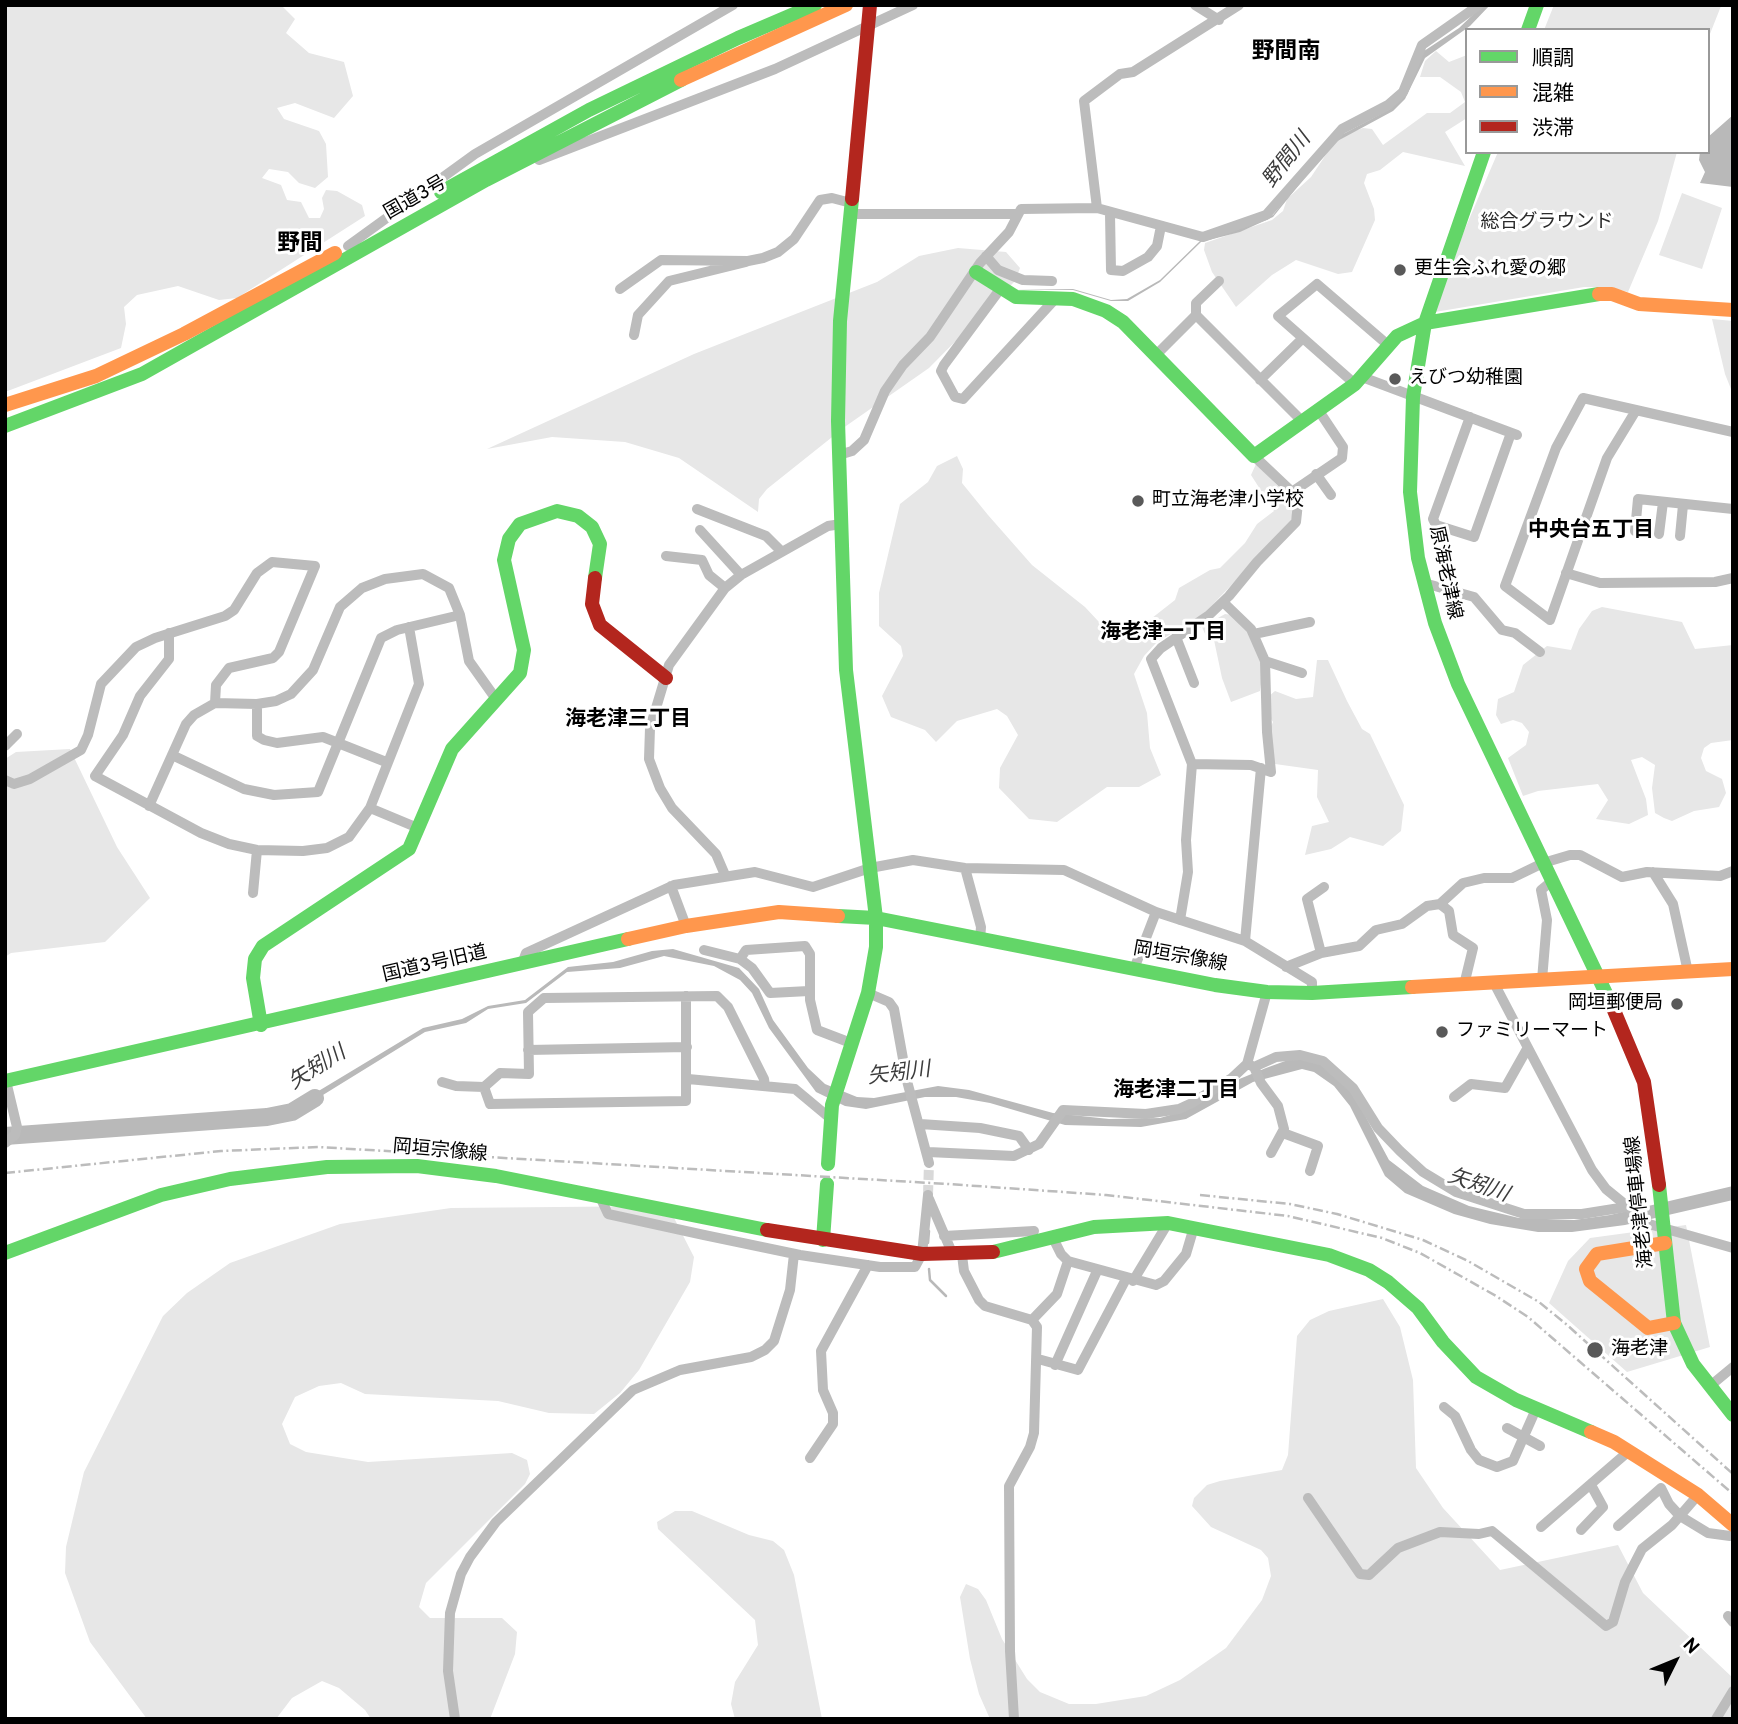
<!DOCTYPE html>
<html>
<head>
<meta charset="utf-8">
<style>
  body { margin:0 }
  #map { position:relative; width:1738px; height:1724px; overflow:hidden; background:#fff; font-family:Overpass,"Noto Sans JP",sans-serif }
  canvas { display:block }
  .frame { position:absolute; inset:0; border:7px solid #000; pointer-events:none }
  .legend { position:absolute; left:1465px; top:28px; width:245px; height:126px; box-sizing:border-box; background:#fff; border:2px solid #999; margin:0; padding:9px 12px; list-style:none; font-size:21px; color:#000 }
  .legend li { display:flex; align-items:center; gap:14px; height:35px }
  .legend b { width:35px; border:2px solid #999 }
  .north { position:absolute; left:1640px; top:1626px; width:70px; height:70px; -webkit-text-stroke:5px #fff; paint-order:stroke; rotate:47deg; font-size:19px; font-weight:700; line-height:28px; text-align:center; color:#000 }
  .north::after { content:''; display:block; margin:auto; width:24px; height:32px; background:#000; clip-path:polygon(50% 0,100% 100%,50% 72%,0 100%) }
</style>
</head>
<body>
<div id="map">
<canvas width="1738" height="1724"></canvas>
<div class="frame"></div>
<ul class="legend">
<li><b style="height:9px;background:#63d668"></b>順調</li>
<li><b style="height:9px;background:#ff974d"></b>混雑</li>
<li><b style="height:9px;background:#b3261e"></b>渋滞</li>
</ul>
<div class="north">N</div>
</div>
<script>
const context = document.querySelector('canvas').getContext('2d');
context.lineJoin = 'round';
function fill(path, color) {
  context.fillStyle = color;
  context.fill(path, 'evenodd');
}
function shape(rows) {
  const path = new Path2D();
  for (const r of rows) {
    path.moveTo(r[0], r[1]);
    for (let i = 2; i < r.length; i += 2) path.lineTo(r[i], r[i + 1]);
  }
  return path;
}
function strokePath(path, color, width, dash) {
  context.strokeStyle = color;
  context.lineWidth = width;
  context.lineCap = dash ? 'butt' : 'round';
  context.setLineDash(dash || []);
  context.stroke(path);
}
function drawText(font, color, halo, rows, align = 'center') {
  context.font = font + ' Overpass,"Noto Sans JP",sans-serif';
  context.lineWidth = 6;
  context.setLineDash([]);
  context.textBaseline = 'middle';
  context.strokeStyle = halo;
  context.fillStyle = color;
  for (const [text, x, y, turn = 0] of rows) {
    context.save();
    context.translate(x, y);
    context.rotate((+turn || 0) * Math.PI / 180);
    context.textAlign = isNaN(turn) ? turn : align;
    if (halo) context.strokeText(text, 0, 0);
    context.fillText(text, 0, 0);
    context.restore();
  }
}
fill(shape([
  [5,5,281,5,295,19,286,33,309,53,344,62,353,96,334,118,295,103,277,108,284,119,319,131,326,144,328,177,315,188,299,183,288,172,269,169,262,178,281,185,287,200,301,202,309,218,320,218,324,209,322,198,326,190,337,191,362,205,365,216,237,298,219,300,178,286,137,295,124,307,126,324,121,348,5,392],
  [1554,5,1719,5,1721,6,1708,39,1708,30,1544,30],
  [1436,51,1449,62,1467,55,1467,118,1445,132,1465,166,1403,152,1380,170,1367,174,1364,183,1374,209,1375,220,1352,272,1338,274,1296,260,1272,275,1236,307,1212,272,1204,250,1205,243,1272,220,1283,211,1287,199,1311,177,1333,144,1352,132,1363,128,1372,129,1383,145,1427,113,1450,113,1465,102,1461,92,1440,77,1420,77,1425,61],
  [1498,152,1677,152,1658,221,1628,292,1608,287,1584,287,1435,312,1464,231],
  [1682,193,1722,208,1702,269,1659,255],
  [958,248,1006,252,1020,268,1015,281,929,368,846,426,767,489,759,499,758,512,679,458,625,442,552,437,487,449,694,354,877,282,919,256],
  [1712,319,1733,321,1733,394,1725,374],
  [957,456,963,469,962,483,988,515,1032,565,1085,607,1113,637,1138,629,1175,600,1179,588,1210,570,1220,568,1245,543,1257,524,1274,511,1251,475,1256,464,1291,499,1294,511,1290,523,1202,616,1157,642,1144,656,1134,674,1147,713,1150,748,1161,775,1139,787,1107,787,1057,822,1029,819,999,788,1000,768,1018,735,1007,716,997,709,957,721,936,742,925,730,891,717,882,696,903,656,901,646,879,626,879,593,900,504,928,482,937,466],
  [1602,607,1682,622,1695,649,1733,645,1733,740,1711,743,1704,748,1701,758,1706,771,1722,779,1726,793,1719,807,1694,811,1672,821,1664,818,1655,813,1652,788,1655,765,1642,757,1631,760,1646,799,1648,815,1629,824,1596,819,1608,800,1598,784,1538,791,1523,796,1508,758,1526,745,1529,732,1522,723,1513,720,1501,724,1496,715,1498,699,1514,692,1523,665,1547,646,1571,650,1579,629,1592,611],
  [1225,614,1232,615,1249,630,1263,669,1260,691,1231,702,1222,678,1214,640,1206,636,1202,627],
  [1317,660,1328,660,1347,701,1362,729,1370,734,1404,805,1401,831,1383,846,1350,837,1331,849,1305,855,1312,826,1329,822,1317,797,1318,770,1275,764,1270,747,1269,731,1273,722,1268,714,1268,697,1275,691,1296,699,1313,697],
  [70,749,117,847,150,898,105,942,11,953,5,957,5,759,16,752],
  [663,1206,672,1214,694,1257,690,1282,639,1370,620,1393,594,1414,549,1413,498,1401,365,1394,341,1383,319,1386,295,1397,282,1424,290,1444,306,1452,368,1462,512,1453,527,1460,530,1474,525,1484,426,1583,419,1607,430,1618,502,1618,517,1632,515,1654,490,1719,371,1719,365,1710,339,1688,322,1681,292,1698,276,1719,147,1719,90,1642,65,1573,66,1547,84,1472,163,1316,187,1293,230,1263,340,1224,451,1208],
  [1686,1225,1710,1347,1627,1372,1549,1303,1568,1261,1590,1238],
  [1383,1299,1400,1327,1413,1380,1416,1468,1443,1508,1500,1570,1618,1545,1643,1593,1733,1678,1733,1719,990,1719,979,1694,970,1659,960,1597,966,1584,978,1589,986,1600,1002,1639,1027,1679,1040,1692,1069,1704,1096,1704,1146,1696,1180,1680,1226,1648,1262,1600,1271,1576,1268,1558,1261,1550,1211,1527,1192,1506,1194,1498,1207,1485,1220,1481,1282,1470,1288,1455,1297,1336,1310,1320,1329,1311],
  [675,1511,692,1511,749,1535,773,1541,784,1550,794,1575,822,1719,735,1719,731,1704,735,1682,758,1645,755,1620,658,1529,657,1522]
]), '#e7e7e7');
fill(shape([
  [1483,5,1490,5,1470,26,1425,58,1405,99,1393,111,1332,144,1273,217,1240,232,1201,242,1160,282,1128,301,1111,301,1073,290,1014,289,1073,289,1111,300,1127,299,1160,280,1200,241,1273,215,1332,140,1390,109,1408,89,1424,51,1459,28],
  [1733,115,1733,187,1700,183,1705,172,1699,160,1700,152,1708,152,1708,137],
  [673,949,739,968,759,989,773,1020,808,1068,825,1084,857,1097,874,1098,938,1086,969,1090,1053,1113,1109,1119,1160,1118,1184,1111,1237,1080,1266,1068,1288,1060,1304,1060,1321,1064,1338,1076,1354,1095,1389,1160,1423,1186,1469,1206,1519,1218,1574,1220,1610,1215,1733,1186,1733,1200,1625,1225,1572,1232,1538,1232,1490,1224,1454,1214,1405,1193,1385,1176,1350,1106,1334,1086,1314,1072,1302,1069,1253,1082,1186,1119,1141,1127,1065,1125,990,1103,956,1097,925,1097,866,1109,845,1106,816,1092,769,1028,752,993,740,980,714,966,664,956,620,968,567,972,526,1003,488,1009,466,1023,425,1032,297,1111,297,1104,423,1028,462,1019,488,1006,525,1000,568,967,613,962,652,951]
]), '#b9b9b9');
strokePath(shape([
  [928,1243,929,1231],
  [929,1269,930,1280,946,1296]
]), '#b9b9b9', 2.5);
strokePath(shape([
  [5,1136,267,1117,292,1112,315,1098]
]), '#b9b9b9', 18);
strokePath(shape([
  [928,1195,929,1163]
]), '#d9d9d9', 10, [10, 5]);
strokePath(shape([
  [1195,5,1219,20],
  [539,160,775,69,913,5],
  [1097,208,1084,101,1120,74,1133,72,1239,5],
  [850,214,1018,214],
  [1110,214,1111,270,1123,271,1148,257,1157,246,1161,226],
  [348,246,475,154,733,5],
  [986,256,998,270,1023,280,1052,281],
  [1001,288,944,365,941,371,955,397,963,399,1056,298],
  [620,289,661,260,748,261,763,258,778,252,794,239,820,200,832,198,851,203],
  [1196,315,1196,303,1219,281],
  [634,335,638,315,669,281,746,262],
  [1156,355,1196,315,1303,422],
  [1362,377,1517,435],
  [1260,380,1303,338],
  [1355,384,1278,316,1317,284,1388,345],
  [1635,412,1607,458,1550,620,1505,586,1556,448,1583,398,1733,432],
  [1470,417,1433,519,1436,525,1474,537,1511,433],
  [839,455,852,451,864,440,885,391,903,365,930,337,980,263,1009,232,1021,209,1097,208,1203,237,1266,215,1342,129,1388,105,1403,92,1422,45,1479,5],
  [1316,474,1331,495],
  [1292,492,1342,458,1343,447,1319,411],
  [697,509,766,536,780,550],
  [700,530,741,575],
  [1635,531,1638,499,1733,509],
  [1659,534,1663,502],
  [1680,536,1683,505],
  [666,556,702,560,709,575,725,588],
  [1566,573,1600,583,1715,582,1733,578],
  [1424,583,1474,597,1502,630,1515,633,1540,652],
  [1223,602,1251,629,1265,661,1302,673],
  [169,633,169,659,140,696,123,735,95,776,201,833,229,844,257,850,303,851,327,848,349,837,370,808,419,684,409,627],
  [1254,634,1310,622],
  [1176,637,1194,683],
  [257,704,257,736,264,740,277,743,323,737,386,762],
  [5,746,17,734],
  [172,755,244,789,274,795,318,792,381,638,397,630,460,615],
  [1192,764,1251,765,1271,772,1267,732,1265,661],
  [5,780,14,784,30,779,81,750,88,735,101,684,136,647,155,638,225,616,234,610,257,573,272,562,315,566,279,652,273,658,229,668,216,685,215,703],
  [149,806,186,724,194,715,215,703,257,704,276,701,291,694,313,670,340,607,362,588,385,579,423,574,449,588,460,615,469,661,496,699],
  [370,808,418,828],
  [965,868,981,927,980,939],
  [1653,872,1673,904,1688,972],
  [725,875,716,854,672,808,660,788,649,759,650,728,669,665,725,588,741,575,828,526,841,524],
  [671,886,686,926],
  [253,893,257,850],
  [1440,904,1449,911,1453,935,1473,948,1464,985],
  [1180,920,1188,872,1186,840,1192,764,1151,659,1161,648,1208,616,1229,596,1257,562,1296,522,1298,503,1292,492,1254,456],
  [1245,941,1261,768],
  [704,950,740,959,752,968,770,993,809,991],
  [1321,953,1307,899,1324,887],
  [740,959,746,950,805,946,810,954,810,1000,817,1030,851,1043],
  [522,964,526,953,674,885,755,872,813,887,870,868,913,860,965,868,1064,870,1156,912,1245,941,1312,982,1312,993],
  [1286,967,1321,953,1359,946,1376,930,1402,924,1427,906,1440,904,1463,883,1484,878,1512,878,1543,863,1570,855,1580,855,1622,877,1647,872,1720,876,1733,871],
  [1134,969,1156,912],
  [1542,980,1547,920,1541,890,1552,881],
  [1494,983,1592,1170,1606,1189,1649,1224,1733,1248],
  [868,993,889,1002,894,1009,907,1081,929,1163],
  [528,1050,687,1047],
  [1248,1064,1254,1067,1261,1083,1278,1106,1284,1129,1271,1153],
  [1254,1067,1276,1057,1300,1055,1323,1061,1353,1088,1378,1128,1400,1151,1423,1172,1456,1192,1524,1214,1582,1214,1626,1207],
  [688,1079,795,1089,831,1119],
  [442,1082,456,1086,484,1087,500,1073,529,1074,528,1012,544,998,717,996,728,1007,764,1079,765,1086],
  [484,1087,490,1104,686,1101,686,996],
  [1454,1097,1471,1084,1505,1088,1527,1049],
  [920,1124,980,1128,1019,1136,1029,1150],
  [1283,1133,1318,1146,1310,1171],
  [5,1143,15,1135,17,1127,6,1081],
  [928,1152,1014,1156,1039,1144,1063,1110,1146,1114,1179,1109,1192,1103,1232,1078,1247,1064,1267,992],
  [601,1199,608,1214,704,1235,800,1255,880,1267,915,1267,922,1254,928,1195],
  [929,1199,953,1255],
  [944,1236,1034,1231],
  [1053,1238,1061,1254,1068,1261,1156,1285,1164,1281,1186,1254,1194,1227],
  [962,1255,964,1271,979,1300,985,1306,1032,1320,1037,1327,1034,1433,1030,1447,1009,1486,1010,1651,1014,1719],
  [1133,1281,1168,1223],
  [1032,1320,1057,1294,1068,1261],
  [1038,1359,1078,1370,1126,1279],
  [1055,1365,1097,1271],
  [1710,1386,1733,1367],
  [1444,1407,1455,1416,1471,1450,1479,1460,1497,1467,1513,1461,1536,1409],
  [1507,1428,1540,1446],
  [810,1458,833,1424,833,1413,823,1390,821,1351,868,1265],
  [1308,1498,1360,1574,1369,1575,1398,1548,1440,1532,1479,1534,1492,1531,1606,1626,1613,1622,1625,1582,1642,1549,1672,1525,1698,1495],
  [1618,1526,1661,1488,1669,1504,1680,1516,1708,1533,1730,1536],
  [1541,1527,1629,1451],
  [1581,1530,1603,1507,1591,1485],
  [1728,1616,1733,1622],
  [455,1719,448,1671,450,1613,461,1574,470,1557,496,1522,633,1390,680,1370,751,1357,765,1350,774,1341,790,1290,794,1254],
  [1716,1719,1733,1691]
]), '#bcbcbc', 10);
strokePath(shape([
  [1528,30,1537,5],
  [1484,152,1425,323,1413,397,1410,492,1418,558,1435,623,1458,684,1613,1008],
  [441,192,589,110,738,38,815,5],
  [976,272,1016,297,1073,299,1106,311,1123,322,1254,456,1355,384,1397,336,1425,323,1599,294],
  [5,426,142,374,486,180,681,80],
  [838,916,876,918,1215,985,1267,992,1312,993,1412,987],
  [261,1025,253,978,255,959,263,946,409,849,452,749,520,673,524,650,504,560,509,539,520,524,557,511,578,516,592,527,600,544,595,578],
  [5,1081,628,939],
  [828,1164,832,1105,868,993,876,947,876,918,846,670,838,421,840,321,852,199],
  [1659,1185,1674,1323,1693,1364,1733,1415],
  [823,1240,827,1184],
  [993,1252,1094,1227,1168,1223,1329,1255,1369,1270,1388,1282,1418,1308,1443,1342,1476,1377,1516,1400,1591,1432],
  [5,1253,161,1195,230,1179,327,1167,417,1166,496,1176,767,1230]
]), '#63d668', 14);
strokePath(shape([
  [681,80,846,5],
  [1599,294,1612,294,1639,304,1733,310],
  [5,405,96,376,184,334,335,253],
  [628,939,686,926,779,912,838,916],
  [1412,987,1733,969],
  [1665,1243,1597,1254,1586,1269,1590,1281,1648,1328,1674,1323],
  [1591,1432,1614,1442,1698,1495,1733,1525]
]), '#ff974d', 14);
strokePath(shape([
  [852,199,870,5],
  [595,578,592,604,600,625,666,678],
  [1613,1008,1644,1082,1659,1185],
  [767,1230,922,1254,993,1252]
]), '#b3261e', 14);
strokePath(shape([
  [5,1173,221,1151,318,1147,948,1184,1106,1195,1288,1216,1382,1238,1420,1253,1496,1296,1528,1317,1733,1494],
  [1200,1195,1290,1204,1337,1214,1423,1240,1468,1261,1539,1302,1566,1324,1733,1474]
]), '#bcbcbc', 2.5, [10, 3.5, 2, 3.5]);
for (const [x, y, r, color] of [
  [1400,270,7,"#595959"],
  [1395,379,7,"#595959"],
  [1138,501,7,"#595959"],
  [1677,1004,7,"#595959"],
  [1442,1032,7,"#595959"],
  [1595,1350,9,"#595959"]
]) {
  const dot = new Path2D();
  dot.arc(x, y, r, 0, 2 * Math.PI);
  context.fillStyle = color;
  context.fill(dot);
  strokePath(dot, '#fff', 2.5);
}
drawText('19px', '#000', '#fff', [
  ["国道3号",416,199,-30],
  ["原海老津線",1444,573,78],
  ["岡垣宗像線",1180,958,10],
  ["国道3号旧道",435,965,-13],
  ["岡垣宗像線",440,1152,5],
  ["海老津停車場線",1641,1202,-96]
]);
drawText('19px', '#2b2b2b', '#fff', [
  ["総合グラウンド",1547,223]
]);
drawText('19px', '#000', '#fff', [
  ["更生会ふれ愛の郷",1414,270],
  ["えびつ幼稚園",1409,379],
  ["町立海老津小学校",1152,501],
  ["岡垣郵便局",1663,1004,"right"],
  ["ファミリーマート",1456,1032],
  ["海老津",1611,1350]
], 'left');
drawText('italic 21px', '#3c3c3c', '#fff', [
  ["野間川",1288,161,-52],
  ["矢矧川",318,1069,-32],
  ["矢矧川",899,1075,-7],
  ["矢矧川",1478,1187,19]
]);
drawText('bold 21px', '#000', '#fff', [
  ["中央台五丁目",1591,532],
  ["海老津一丁目",1163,634],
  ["海老津三丁目",628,721],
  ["海老津二丁目",1176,1092]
]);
drawText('bold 23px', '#000', '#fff', [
  ["野間南",1286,53],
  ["野間",300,245]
]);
</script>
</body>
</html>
